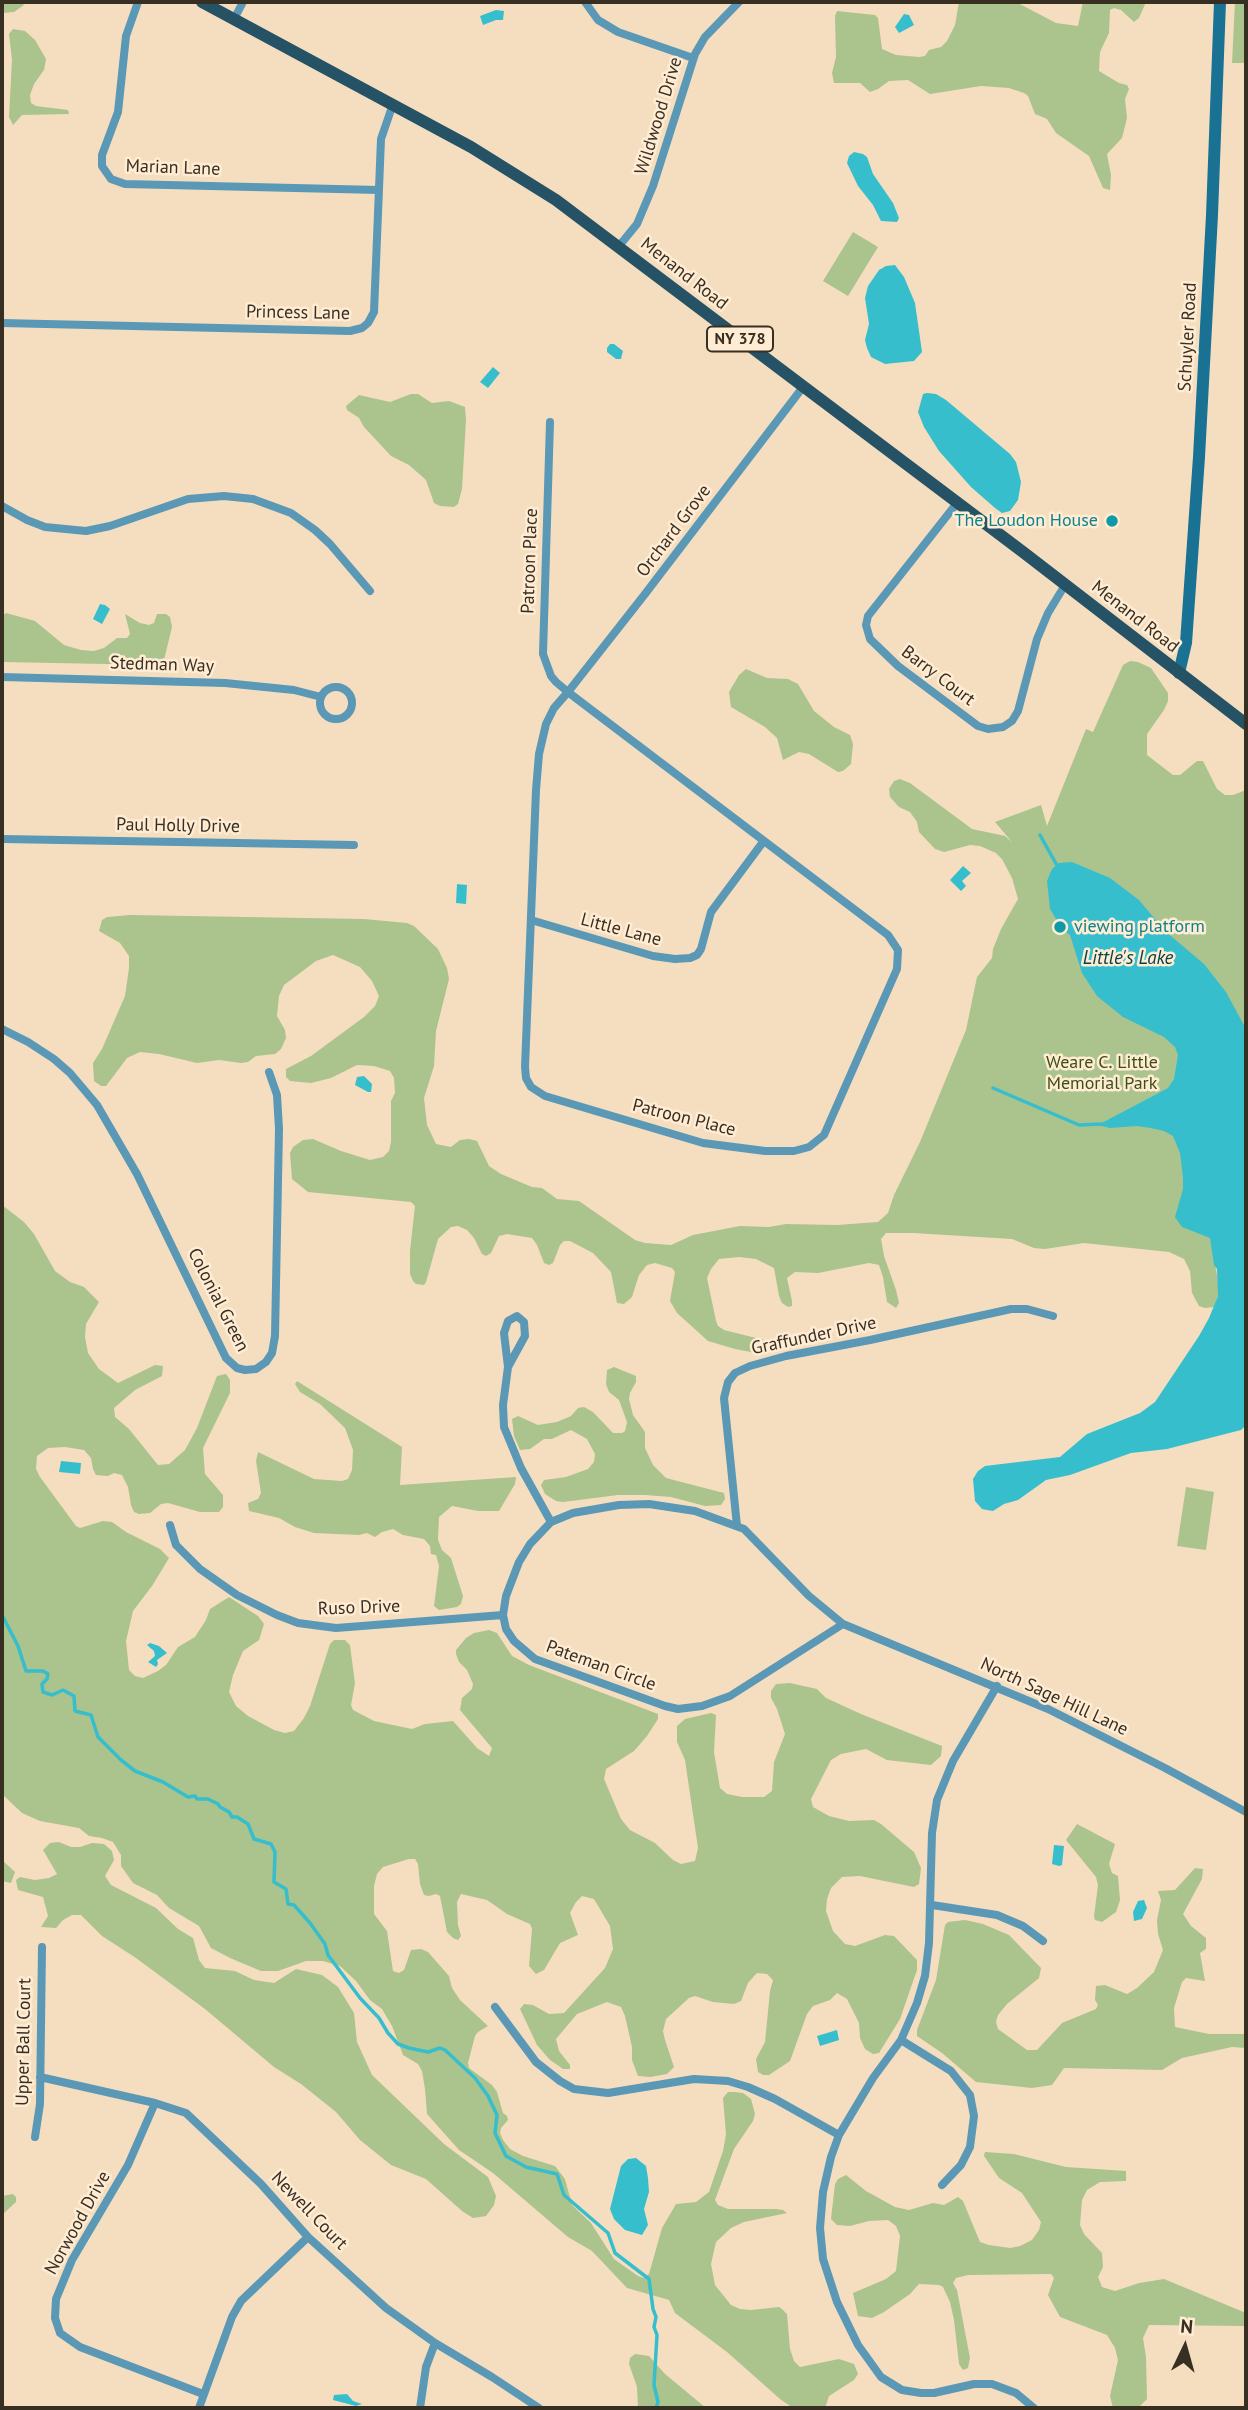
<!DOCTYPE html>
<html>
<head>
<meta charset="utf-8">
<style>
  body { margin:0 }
  #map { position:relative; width:1248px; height:2410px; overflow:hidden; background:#f5debf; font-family:"PT Sans",sans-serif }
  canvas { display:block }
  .frame { position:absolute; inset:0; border:4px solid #382f23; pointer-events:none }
  .north { position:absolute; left:1150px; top:2312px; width:70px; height:70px; -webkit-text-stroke:5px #ffecd3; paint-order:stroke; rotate:5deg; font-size:19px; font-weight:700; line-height:28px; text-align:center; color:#382f23 }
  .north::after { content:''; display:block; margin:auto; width:24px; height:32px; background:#382f23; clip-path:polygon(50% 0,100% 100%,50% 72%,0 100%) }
</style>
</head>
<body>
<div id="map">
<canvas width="1248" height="2410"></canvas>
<div class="frame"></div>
<div class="north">N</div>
</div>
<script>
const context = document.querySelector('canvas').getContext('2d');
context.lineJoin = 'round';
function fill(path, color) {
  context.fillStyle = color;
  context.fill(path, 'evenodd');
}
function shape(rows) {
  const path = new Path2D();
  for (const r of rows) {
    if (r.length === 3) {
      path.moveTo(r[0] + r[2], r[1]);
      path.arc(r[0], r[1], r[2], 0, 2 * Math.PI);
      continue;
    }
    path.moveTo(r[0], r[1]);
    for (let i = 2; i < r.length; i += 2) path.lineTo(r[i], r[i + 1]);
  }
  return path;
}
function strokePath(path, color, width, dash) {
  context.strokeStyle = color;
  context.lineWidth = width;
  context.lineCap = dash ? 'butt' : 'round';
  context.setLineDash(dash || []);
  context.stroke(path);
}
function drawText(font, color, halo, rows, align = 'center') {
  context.font = font + ' "PT Sans",sans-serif';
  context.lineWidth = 5;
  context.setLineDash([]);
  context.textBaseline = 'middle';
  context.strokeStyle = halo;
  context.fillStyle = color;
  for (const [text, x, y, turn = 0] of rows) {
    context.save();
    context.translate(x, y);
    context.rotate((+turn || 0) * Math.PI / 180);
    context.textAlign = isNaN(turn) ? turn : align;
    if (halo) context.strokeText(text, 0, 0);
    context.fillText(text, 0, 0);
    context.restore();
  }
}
fill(shape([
  [2,2,21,2,24,5,14,12,2,13],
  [959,2,1016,2,1056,23,1078,26,1083,2,1146,2,1139,18,1134,22,1121,10,1114,8,1110,10,1109,33,1100,52,1099,71,1119,83,1127,85,1129,89,1125,99,1127,118,1122,138,1107,154,1111,175,1110,190,1103,188,1089,156,1056,133,1047,119,1035,114,1028,96,1024,93,1009,88,981,86,930,94,908,80,889,81,878,89,870,92,860,83,834,83,832,73,836,57,835,16,837,11,875,15,878,18,882,49,896,55,919,57,925,56,929,50,941,47,947,41,955,25],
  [1235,2,1246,2,1246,63,1232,63],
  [13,29,25,31,35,40,46,59,44,70,34,84,30,95,31,103,36,106,68,110,69,114,22,115,13,125,9,117,12,60,9,34],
  [853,232,878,247,848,296,823,281],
  [411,394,418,394,432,403,449,401,465,407,466,420,462,489,458,504,454,507,440,506,434,503,426,480,409,465,391,456,364,427,359,418,347,410,346,406,359,395,390,402],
  [6,613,35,621,64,645,81,650,94,651,104,648,117,638,127,638,130,634,125,614,140,623,149,625,154,623,157,614,166,614,170,617,172,627,164,660,159,665,2,662,2,616],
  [1130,661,1138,662,1151,668,1168,693,1168,701,1164,710,1147,734,1147,755,1173,775,1180,775,1197,761,1203,761,1217,789,1225,795,1233,795,1246,790,1246,1247,1211,1241,1218,1281,1218,1296,1214,1307,1205,1308,1199,1306,1192,1293,1190,1271,1184,1259,1169,1252,1084,1243,1045,1249,1034,1248,1012,1239,913,1233,886,1233,881,1239,884,1256,896,1290,899,1303,896,1308,887,1302,883,1277,879,1265,869,1263,818,1273,795,1272,787,1278,792,1301,792,1306,788,1307,782,1303,779,1296,774,1268,756,1259,739,1257,719,1259,711,1269,707,1278,716,1321,718,1326,724,1330,764,1340,764,1349,756,1353,735,1349,708,1341,677,1313,670,1301,675,1272,672,1268,655,1263,647,1265,639,1275,632,1297,624,1304,617,1303,611,1272,593,1253,570,1241,564,1241,560,1245,553,1263,549,1265,544,1263,537,1245,532,1238,507,1234,499,1236,491,1253,486,1256,482,1254,474,1238,467,1230,458,1226,451,1227,438,1239,426,1282,424,1285,416,1284,413,1281,410,1274,410,1251,415,1206,411,1202,308,1192,292,1179,290,1153,293,1147,303,1140,313,1139,341,1151,370,1160,383,1157,389,1151,391,1142,391,1101,395,1093,394,1078,390,1071,374,1066,357,1065,331,1078,311,1083,290,1081,286,1077,286,1069,311,1056,364,1017,375,1006,379,996,372,981,360,967,333,955,316,961,284,985,279,996,277,1016,285,1030,286,1038,281,1049,275,1054,256,1056,248,1062,241,1063,219,1060,197,1063,159,1054,140,1052,127,1058,106,1086,101,1086,94,1081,93,1063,102,1049,125,996,129,968,129,956,120,943,99,931,102,920,107,917,130,915,364,919,407,923,414,926,438,949,447,968,449,979,436,1031,434,1066,424,1098,427,1125,436,1144,451,1147,460,1140,469,1139,477,1141,489,1166,501,1174,532,1187,542,1188,557,1199,579,1201,635,1240,645,1243,671,1245,693,1235,740,1226,769,1227,786,1224,837,1225,878,1222,888,1213,894,1195,920,1142,966,1030,977,977,992,958,993,949,1001,929,1018,899,1012,878,1002,859,996,853,980,846,970,845,944,852,935,849,919,832,917,822,910,812,899,807,890,797,889,789,894,781,900,779,910,783,972,829,1005,836,1012,842,995,822,1041,805,1047,826,1086,729,1093,732,1123,665],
  [746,669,767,678,788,679,798,684,814,711,834,727,850,735,853,744,851,764,843,771,838,772,809,754,799,752,783,760,777,738,765,727,731,707,729,692,739,675],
  [2,1205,24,1222,34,1234,55,1271,70,1282,84,1287,99,1302,86,1324,85,1337,88,1353,99,1369,118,1383,155,1365,163,1366,162,1376,135,1390,114,1408,115,1417,129,1429,158,1465,169,1464,185,1450,197,1428,217,1376,226,1374,230,1380,230,1393,203,1448,205,1474,223,1495,223,1507,219,1512,200,1512,168,1503,161,1504,150,1513,139,1514,134,1512,131,1505,128,1487,122,1475,114,1473,108,1476,96,1475,93,1469,91,1458,84,1450,65,1447,48,1448,37,1456,36,1469,40,1477,76,1526,80,1528,103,1521,112,1522,126,1532,160,1549,169,1558,152,1586,133,1611,126,1641,129,1670,135,1676,143,1678,158,1671,166,1665,178,1647,195,1637,206,1620,210,1609,229,1597,258,1616,264,1624,259,1640,243,1651,233,1675,229,1692,236,1706,248,1716,274,1730,285,1733,294,1731,304,1718,310,1706,330,1644,334,1640,345,1640,350,1645,351,1653,355,1683,351,1705,353,1710,374,1721,412,1729,425,1724,453,1721,477,1748,489,1756,492,1748,460,1710,462,1698,472,1689,473,1684,467,1670,459,1662,456,1654,456,1650,466,1638,474,1633,489,1630,497,1633,512,1656,529,1665,658,1714,658,1719,647,1736,634,1751,606,1769,604,1779,621,1819,630,1830,655,1843,673,1860,681,1864,695,1861,698,1848,685,1760,677,1742,677,1726,685,1719,711,1713,716,1715,714,1752,720,1788,727,1794,742,1797,764,1797,772,1791,774,1762,785,1734,777,1709,771,1698,771,1691,776,1684,790,1683,817,1689,826,1698,861,1714,942,1746,941,1756,931,1765,887,1760,866,1749,841,1754,831,1760,811,1799,813,1807,829,1816,849,1821,874,1820,881,1824,914,1852,921,1868,919,1884,914,1887,860,1876,842,1877,831,1888,827,1899,826,1911,833,1931,845,1944,855,1946,885,1935,894,1936,917,1960,917,1970,900,2019,879,2053,873,2054,865,2049,860,2038,859,2023,847,1999,837,1993,830,2000,813,2006,807,2014,790,2061,769,2075,763,2075,758,2072,756,2059,765,2042,770,1991,773,1980,767,1974,757,1973,748,1983,741,2001,734,2004,713,2002,695,1996,689,1998,666,2019,663,2031,665,2040,674,2067,667,2074,650,2077,638,2076,632,2060,632,2047,625,2016,621,2007,607,2002,577,2014,556,2039,559,2051,570,2065,570,2069,563,2069,550,2060,537,2045,520,2009,524,2004,533,2005,549,2014,564,2013,605,1968,613,1949,610,1926,594,1899,582,1896,576,1902,570,1913,578,1935,560,1943,544,1970,536,1974,529,1966,532,1929,530,1924,507,1914,487,1900,461,1894,457,1902,458,1925,461,1936,458,1940,453,1938,447,1932,440,1896,436,1894,429,1896,424,1895,420,1884,418,1864,415,1859,409,1859,383,1867,377,1874,374,1886,374,1914,387,1931,393,1971,399,1973,404,1970,411,1950,421,1949,428,1952,449,1976,452,1988,460,2000,488,2026,478,2032,475,2036,468,2063,469,2068,492,2085,497,2092,503,2113,507,2116,508,2120,501,2128,500,2133,503,2140,510,2149,523,2156,555,2166,565,2179,572,2205,591,2223,614,2259,638,2276,644,2278,649,2274,662,2228,676,2204,696,2202,709,2192,723,2151,726,2134,723,2098,728,2092,734,2092,743,2093,751,2099,755,2114,753,2121,734,2149,715,2200,718,2205,728,2209,776,2209,783,2210,787,2213,744,2222,731,2228,716,2242,711,2264,715,2285,731,2305,740,2309,751,2310,779,2307,782,2309,787,2314,790,2349,794,2361,800,2367,839,2359,854,2364,858,2374,854,2380,829,2396,825,2408,793,2408,780,2399,727,2352,675,2313,669,2300,627,2288,592,2251,568,2237,493,2173,459,2150,427,2114,425,2089,422,2071,418,2064,403,2055,392,2026,382,2009,370,2000,356,1981,340,1966,323,1961,306,1961,278,1971,261,1971,230,1958,211,1948,199,1926,169,1908,157,1895,133,1883,121,1866,121,1855,113,1842,102,1838,89,1836,79,1828,40,1821,22,1813,2,1794],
  [614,1367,636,1376,636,1382,630,1393,629,1399,633,1415,645,1432,645,1448,653,1465,666,1478,724,1493,725,1499,721,1505,705,1506,671,1497,645,1495,618,1495,563,1502,556,1501,545,1494,541,1485,544,1480,566,1477,588,1469,594,1462,595,1454,587,1439,571,1430,552,1439,544,1439,530,1449,520,1450,514,1436,512,1419,518,1416,538,1425,557,1422,571,1416,578,1408,584,1407,593,1412,613,1433,622,1433,625,1431,627,1422,619,1400,609,1392,606,1384,607,1370],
  [297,1381,402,1447,400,1485,516,1477,515,1484,499,1511,478,1511,452,1506,439,1517,438,1540,442,1550,451,1558,463,1596,461,1604,457,1607,439,1610,434,1606,439,1566,436,1555,431,1554,430,1546,424,1539,403,1535,393,1529,382,1532,375,1537,367,1533,359,1535,314,1533,295,1527,279,1518,249,1511,248,1503,258,1499,261,1493,256,1461,258,1452,314,1479,342,1481,348,1479,352,1470,353,1450,345,1428,320,1404,300,1392,295,1384],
  [1186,1487,1214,1492,1206,1550,1177,1546],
  [1077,1824,1115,1844,1109,1864,1112,1873,1118,1876,1120,1900,1116,1912,1102,1922,1095,1920,1094,1916,1098,1885,1096,1877,1066,1840],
  [59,1842,71,1847,80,1847,92,1843,104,1844,112,1851,114,1860,105,1876,111,1885,156,1908,178,1929,193,1938,199,1960,205,1968,235,1971,254,1980,274,1983,296,1969,322,1975,338,1987,354,2013,357,2042,372,2075,444,2144,488,2177,496,2196,494,2205,486,2216,473,2218,462,2211,426,2179,391,2165,360,2140,336,2112,301,2084,274,2067,205,2009,136,1958,102,1936,81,1915,72,1915,63,1920,56,1928,41,1927,48,1916,43,1897,18,1890,16,1880,20,1877,35,1880,49,1878,57,1874,43,1850,50,1843],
  [2,1860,15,1872,11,1883,2,1881],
  [1195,1868,1203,1869,1202,1879,1183,1914,1191,1926,1206,1938,1206,1949,1200,1953,1205,1981,1186,1978,1182,1982,1174,2008,1175,2027,1209,2034,1246,2034,1246,2048,1232,2047,1182,2058,1162,2070,1064,2068,1052,2085,1032,2088,976,2082,942,2053,917,2036,917,2030,936,1980,945,1925,948,1922,965,1920,983,1924,1009,1935,1041,1968,1039,1978,1007,2004,998,2015,996,2022,998,2029,1027,2050,1037,2050,1062,2023,1096,2009,1098,2005,1095,2000,1096,1986,1105,1985,1127,1994,1137,1988,1154,1972,1163,1950,1158,1934,1157,1920,1161,1900,1158,1891,1175,1890],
  [985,2152,1014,2154,1066,2167,1126,2171,1126,2181,1100,2182,1087,2190,1082,2200,1080,2225,1084,2234,1102,2253,1103,2267,1098,2277,1102,2287,1115,2291,1139,2283,1164,2279,1246,2313,1246,2326,1149,2325,1143,2338,1146,2357,1147,2399,1138,2408,1113,2408,1110,2396,1118,2360,1115,2348,1107,2335,1060,2317,1048,2295,1054,2278,1051,2274,968,2275,956,2278,953,2283,957,2290,970,2358,968,2368,963,2370,959,2364,954,2320,950,2302,943,2287,939,2285,919,2284,910,2294,884,2312,872,2318,858,2316,853,2293,886,2279,896,2271,900,2236,896,2226,888,2220,869,2221,850,2226,837,2225,831,2219,835,2184,838,2179,846,2175,866,2191,895,2207,909,2210,933,2203,944,2205,958,2197,963,2201,980,2242,989,2245,1010,2248,1020,2246,1032,2240,1039,2230,1041,2222,1022,2193,999,2178,984,2156],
  [13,2194,16,2197,16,2202,2,2215,2,2196],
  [635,2354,649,2356,665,2374,706,2408,638,2408,637,2387,629,2364,630,2358]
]), '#abc38d');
fill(shape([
  [496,10,504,11,503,20,496,20,483,25,480,16],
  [904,14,909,15,914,25,899,33,895,27],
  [854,152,863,154,867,157,873,174,893,203,899,218,897,222,881,221,873,205,858,186,847,163,849,156],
  [895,265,904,277,915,303,922,352,914,361,885,364,871,357,867,348,865,340,869,324,865,298,868,286,879,270,886,266],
  [610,344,614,344,623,351,621,359,616,359,607,352,607,348],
  [493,367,500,373,488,388,480,382],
  [927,393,936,394,946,400,1010,454,1016,462,1021,482,1018,500,1010,511,1002,513,995,508,971,487,939,451,924,427,918,412,923,394],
  [100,604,105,605,110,609,102,624,93,619],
  [1072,862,1110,878,1139,900,1165,931,1204,964,1226,992,1246,1029,1246,1425,1241,1430,1167,1449,1131,1453,1070,1475,1046,1480,1018,1500,1004,1504,993,1511,987,1510,982,1509,975,1501,973,1479,978,1471,985,1466,1060,1457,1087,1434,1140,1413,1155,1402,1199,1336,1209,1318,1218,1296,1217,1269,1214,1265,1210,1238,1182,1227,1175,1217,1183,1189,1183,1178,1180,1153,1173,1136,1164,1131,1151,1128,1137,1126,1110,1128,1098,1125,1168,1088,1174,1079,1178,1055,1175,1047,1164,1037,1123,1017,1097,996,1082,973,1070,935,1062,929,1050,909,1047,881,1052,869,1059,863],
  [963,866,971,873,962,881,966,886,961,891,950,880],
  [457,884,467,885,466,904,456,903],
  [364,1076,372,1084,371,1092,368,1092,355,1085,357,1077],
  [61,1461,81,1463,80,1474,59,1472],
  [150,1643,159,1646,167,1653,157,1660,158,1664,156,1667,148,1662,155,1656,154,1651,147,1645],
  [1054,1845,1064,1846,1062,1865,1059,1866,1052,1864],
  [1144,1900,1147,1908,1142,1919,1134,1921,1133,1912,1138,1901],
  [837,2030,839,2040,820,2046,817,2036],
  [636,2158,646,2166,648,2178,649,2192,644,2209,648,2225,642,2235,625,2230,614,2219,610,2209,621,2166,628,2159],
  [347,2394,353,2401,362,2404,356,2406,333,2400,334,2395]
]), '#36becd');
strokePath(shape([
  [1040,835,1059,869],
  [993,1088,1079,1125,1102,1124],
  [2,1615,18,1646,26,1671,43,1671,48,1674,47,1679,42,1684,43,1692,52,1695,63,1690,74,1696,75,1711,91,1715,98,1737,121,1760,135,1771,163,1782,188,1797,195,1796,197,1799,208,1799,218,1804,220,1807,229,1812,232,1817,237,1817,248,1824,254,1839,271,1844,275,1852,274,1882,286,1889,288,1904,294,1905,310,1923,325,1944,328,1955,360,1998,379,2018,388,2033,398,2044,409,2048,428,2052,440,2048,445,2050,475,2078,488,2096,497,2115,495,2133,506,2156,526,2167,557,2174,564,2195,608,2233,615,2253,649,2279,653,2309,656,2317,654,2327,657,2335,654,2385,658,2402,656,2408]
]), '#36becd', 3.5);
strokePath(shape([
  [138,2,126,36,118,112,102,155,102,166,111,179,125,184,379,190],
  [585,2,598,20,618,32,693,58],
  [234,19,243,2],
  [619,246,637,224,653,186,695,54,705,37,739,2],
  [2,323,350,331,362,328,368,323,374,312,381,139,393,104],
  [550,422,543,654,551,676,556,682,568,692,581,702,888,935,898,950,897,969,824,1135,809,1147,794,1151,765,1151,703,1143,545,1096,531,1087,526,1078,525,1067,536,790,539,754,546,724,554,708,568,692,645,594,803,387],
  [957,503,868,616,866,625,870,639,898,666,978,726,988,729,1003,727,1012,721,1018,711,1037,639,1048,613,1065,585],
  [2,506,27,520,45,527,86,531,110,526,188,499,224,496,253,499,291,513,315,530,330,544,370,591],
  [2,677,225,683,294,690,321,697],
  [336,703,16],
  [2,839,354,845],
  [531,920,653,956,675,959,690,958,697,955,701,949,711,912,763,842],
  [2,1029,28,1042,54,1059,70,1073,97,1105,137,1174,226,1358,237,1368,245,1370,256,1369,266,1362,272,1353,275,1336,279,1129,277,1095,269,1072],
  [508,1367,525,1336,524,1322,517,1316,508,1321,504,1333,508,1367,503,1405,504,1427,521,1468,551,1522],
  [170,1525,176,1545,200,1569,237,1595,277,1615,298,1623,336,1628,503,1615],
  [737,1526,724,1398,728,1382,735,1373,750,1366,786,1356,870,1340,1011,1309,1027,1309,1053,1316],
  [843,1624,730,1696,702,1706,678,1709,665,1706,535,1659,514,1641,506,1629,503,1615,506,1596,519,1562,530,1544,551,1522,573,1513,619,1505,649,1504,695,1511,744,1529,809,1596,843,1624,1048,1709,1165,1768,1246,1812],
  [997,1686,953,1761,937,1800,932,1833,929,1943,925,1976,917,2003,901,2040,873,2078,839,2135,831,2157,823,2192,820,2228,823,2259,837,2302,858,2345,881,2377,902,2390,921,2393,934,2393,974,2384,992,2384,1016,2393,1034,2408],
  [932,1905,997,1915,1023,1926,1043,1941],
  [495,2007,536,2062,560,2081,574,2089,608,2093,694,2079,728,2081,748,2087,775,2099,839,2135],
  [901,2040,951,2071,970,2095,974,2116,970,2147,961,2165,942,2185],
  [40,2077,155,2103,186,2113,261,2184,308,2237,386,2308,435,2343,492,2377,539,2408],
  [155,2103,128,2165,72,2260,56,2299,55,2318,60,2333,80,2347,203,2394],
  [35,2137,40,2104,42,1947],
  [199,2408,232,2317,241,2301,308,2237],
  [420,2408,426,2367,435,2343]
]), '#5a98b6', 8);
strokePath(shape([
  [1179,673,1186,643,1199,457,1212,215,1220,2]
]), '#197193', 12);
strokePath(shape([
  [202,2,471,147,556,200,1023,552,1246,724]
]), '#265266', 12);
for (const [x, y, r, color] of [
  [1112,521,7,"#0f9aa8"],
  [1060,927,7,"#0f9aa8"]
]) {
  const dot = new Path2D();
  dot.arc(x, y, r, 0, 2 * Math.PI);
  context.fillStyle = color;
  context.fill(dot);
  strokePath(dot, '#ffecd3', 2.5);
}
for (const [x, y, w] of [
  [740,339,66]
]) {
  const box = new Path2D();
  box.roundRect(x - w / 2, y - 12.5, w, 25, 5);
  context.fillStyle = '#ffecd3';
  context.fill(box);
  strokePath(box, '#382f23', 2);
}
drawText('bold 16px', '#382f23', null, [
  ["NY 378",740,339]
]);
drawText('18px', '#382f23', '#ffecd3', [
  ["Wildwood Drive",659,116,-73],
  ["Marian Lane",173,168,2],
  ["Menand Road",684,274,38],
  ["Princess Lane",298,313,1],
  ["Schuyler Road",1188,337,-87],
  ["Orchard Grove",674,531,-53],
  ["Patroon Place",530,561,-88],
  ["Menand Road",1135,617,38],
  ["Stedman Way",162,665,2],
  ["Barry Court",938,676,37],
  ["Paul Holly Drive",178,826,1],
  ["Little Lane",621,930,15],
  ["Patroon Place",684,1118,14],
  ["Colonial Green",218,1300,63],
  ["Graffunder Drive",814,1336,-12],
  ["Ruso Drive",359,1608,-2],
  ["Pateman Circle",601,1666,20],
  ["North Sage Hill Lane",1054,1697,25],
  ["Upper Ball Court",24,2042,-89],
  ["Newell Court",309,2211,46],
  ["Norwood Drive",78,2223,-61]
]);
drawText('18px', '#0d838f', '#ffecd3', [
  ["The Loudon House",1098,521],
  ["viewing platform",1074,927,"left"]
], 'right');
drawText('18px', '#3a4f15', '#ffecd3', [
  ["Weare C. Little",1102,1063],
  ["Memorial Park",1102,1084]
]);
drawText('italic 19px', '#044248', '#ffecd3', [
  ["Little's Lake",1128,959]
]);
</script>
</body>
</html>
